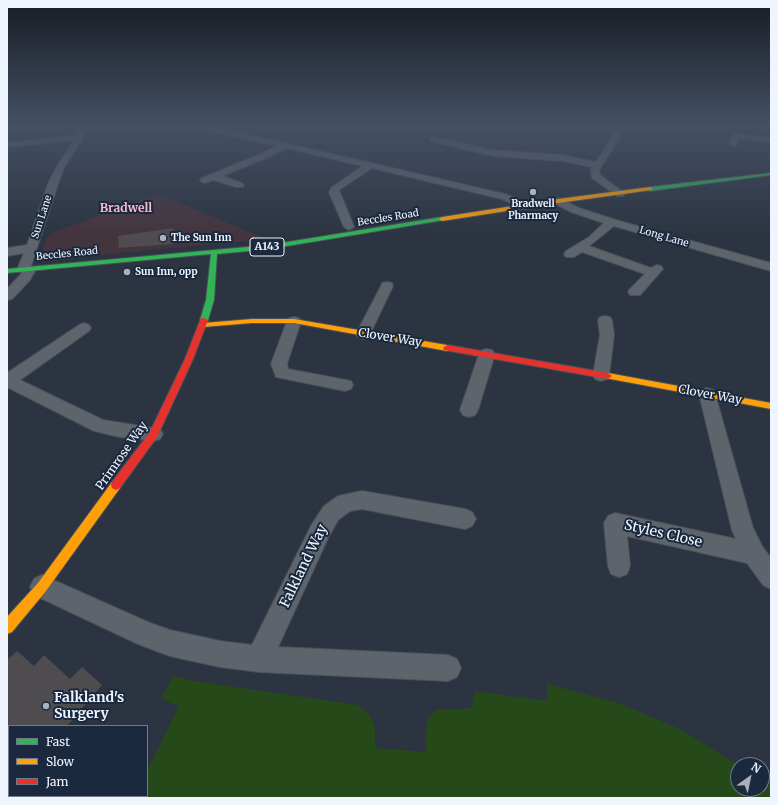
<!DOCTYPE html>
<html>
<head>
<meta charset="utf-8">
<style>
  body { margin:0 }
  #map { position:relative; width:778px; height:805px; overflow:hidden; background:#2c3441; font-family:Merriweather,serif }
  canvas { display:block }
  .frame { position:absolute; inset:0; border:8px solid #eff5fe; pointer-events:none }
  .legend { position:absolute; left:8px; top:725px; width:140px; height:72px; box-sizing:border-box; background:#1a293e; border:1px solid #6f7b8b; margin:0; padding:5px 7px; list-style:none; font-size:12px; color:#eff5fe }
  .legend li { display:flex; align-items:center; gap:8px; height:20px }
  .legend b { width:20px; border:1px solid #6f7b8b }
  .north { position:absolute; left:730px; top:757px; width:40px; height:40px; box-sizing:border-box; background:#1a293e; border:1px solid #6f7b8b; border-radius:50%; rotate:33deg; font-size:11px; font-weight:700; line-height:16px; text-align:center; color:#eff5fe }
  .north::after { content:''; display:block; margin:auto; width:14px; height:18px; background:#abb1bc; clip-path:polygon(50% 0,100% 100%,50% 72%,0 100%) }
</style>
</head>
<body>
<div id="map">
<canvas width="778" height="805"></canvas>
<div class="frame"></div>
<ul class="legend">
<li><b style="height:5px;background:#30b455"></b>Fast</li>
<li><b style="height:5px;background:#ff9f0a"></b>Slow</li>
<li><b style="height:5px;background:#e5322d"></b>Jam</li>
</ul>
<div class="north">N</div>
</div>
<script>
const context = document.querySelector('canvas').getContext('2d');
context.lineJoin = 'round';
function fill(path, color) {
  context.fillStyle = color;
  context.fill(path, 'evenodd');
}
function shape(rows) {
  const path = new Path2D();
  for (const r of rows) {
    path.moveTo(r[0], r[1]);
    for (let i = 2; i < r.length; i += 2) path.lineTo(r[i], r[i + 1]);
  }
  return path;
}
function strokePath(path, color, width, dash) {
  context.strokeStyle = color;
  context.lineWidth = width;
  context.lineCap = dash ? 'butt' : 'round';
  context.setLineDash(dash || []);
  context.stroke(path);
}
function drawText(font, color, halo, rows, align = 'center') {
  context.font = font + ' Merriweather,serif';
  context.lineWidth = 4;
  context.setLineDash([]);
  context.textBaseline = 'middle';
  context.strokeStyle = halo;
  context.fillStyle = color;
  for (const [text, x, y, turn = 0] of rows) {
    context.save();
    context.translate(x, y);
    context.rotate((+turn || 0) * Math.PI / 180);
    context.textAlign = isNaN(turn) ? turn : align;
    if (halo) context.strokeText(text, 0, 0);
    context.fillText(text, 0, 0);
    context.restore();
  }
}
fill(shape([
  [158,194,267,239,110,254,52,261,42,258,44,245,49,234]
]), '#43343d');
fill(shape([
  [210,125,278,125,249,134]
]), '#413440');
fill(shape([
  [173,676,194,681,358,705,370,715,375,727,375,748,426,752,425,736,428,719,436,710,472,708,475,691,547,701,547,684,619,703,682,730,738,765,738,789,762,789,762,781,771,786,771,798,134,798,135,796,147,796,147,771,179,706,161,699]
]), '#264919');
fill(shape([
  [173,228,173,244,119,248,118,236],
  [17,651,34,666,44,655,70,679,82,667,102,685,67,726,7,726,7,660]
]), '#4e4c4f');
const street = shape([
  [83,125,91,125,64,168,58,184,31,266,36,269,30,280,12,299,7,300,7,289,22,273,17,270,24,253,7,256,7,248,27,245,48,184,56,168,74,140,7,147,7,143,77,135,83,125],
  [187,125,203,125,220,128,505,194,529,204,530,206,525,209,502,199,372,168,339,190,354,227,349,230,344,227,329,192,332,187,363,166,286,148,269,157,222,176,242,183,244,185,242,187,236,187,213,180,205,183,202,182,200,180,202,178,263,153,277,146,191,127,187,125],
  [570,125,589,125,617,128,618,125,626,125,619,139,599,170,600,175,623,192,625,194,623,196,617,196,592,178,591,170,593,167,562,161,493,156,431,141,430,139,434,137,493,150,562,155,596,162,614,133,574,127,570,125],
  [733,133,771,138,771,142,739,138,736,146,733,146,729,144,733,133],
  [558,198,579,208,616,220,771,263,771,271,614,226,589,246,651,268,657,265,661,266,663,269,640,295,630,295,628,292,630,289,645,274,582,252,574,257,566,257,564,254,566,251,589,237,604,223,571,212,554,203,553,201,558,198],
  [387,282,392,283,393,286,370,334,368,337,363,339,358,337,356,334,381,286,382,283,387,282],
  [605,316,610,317,612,320,614,335,609,375,607,379,601,381,595,379,593,375,600,335,598,320,600,317,605,316],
  [294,317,299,318,301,321,287,364,288,369,351,381,353,385,351,389,345,391,276,377,271,364,287,321,289,318,294,317],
  [84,323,89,325,91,328,89,331,20,380,103,420,160,429,163,434,160,439,154,441,120,437,94,431,7,387,7,373,79,325,84,323],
  [487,349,492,350,495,354,478,410,475,415,469,417,463,415,460,410,479,354,482,350,487,349],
  [707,388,713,390,715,394,753,528,762,546,771,558,771,589,763,585,747,563,627,536,630,566,627,574,619,577,611,574,608,566,604,523,608,516,615,513,736,539,732,530,699,394,701,390,707,388],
  [362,491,465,509,472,512,476,519,472,526,465,529,362,509,350,511,338,520,328,538,278,647,448,655,457,659,461,668,457,677,448,681,259,672,220,667,170,656,138,644,34,595,30,587,34,579,42,575,150,623,170,630,220,641,252,645,312,524,324,506,338,496,362,491]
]);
const fast = shape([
  [771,173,771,175,650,191,647,189,650,187,771,173],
  [442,217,445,219,444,220,269,249,217,254,214,300,208,320,204,322,200,320,206,300,211,254,7,273,7,269,269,245,442,217]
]);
const slow = shape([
  [650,187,652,188,652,190,558,203,442,221,439,219,442,217,558,199,650,187],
  [252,319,294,319,447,345,451,348,447,351,294,323,252,323,203,327,199,325,203,323,252,319],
  [608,373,771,403,771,409,605,378,604,376,608,373],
  [116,480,120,482,121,485,120,488,46,591,12,632,7,634,7,617,38,583,112,482,116,480]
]);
const jam = shape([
  [201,318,204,318,208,320,193,359,157,437,120,488,116,490,112,488,111,485,112,482,150,432,185,359,201,318],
  [447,345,608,373,612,376,608,379,444,350,443,348,447,345]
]);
strokePath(street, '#495059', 2);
strokePath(fast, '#495059', 2);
strokePath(slow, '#495059', 2);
strokePath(jam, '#495059', 2);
fill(street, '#5d646c');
fill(fast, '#30b455');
fill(slow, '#ff9f0a');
fill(jam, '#e5322d');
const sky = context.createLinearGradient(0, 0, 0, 237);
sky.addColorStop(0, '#181d24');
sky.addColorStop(0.53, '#455065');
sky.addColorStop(1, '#45506500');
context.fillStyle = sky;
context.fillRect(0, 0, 778, 237);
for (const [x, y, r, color] of [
  [533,192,4,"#abb1bc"],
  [163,238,4,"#abb1bc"],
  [127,272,4,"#abb1bc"],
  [46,706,4,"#abb1bc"]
]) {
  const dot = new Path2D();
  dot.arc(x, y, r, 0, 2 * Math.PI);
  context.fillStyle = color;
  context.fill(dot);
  strokePath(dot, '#1a293e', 1.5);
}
drawText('bold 10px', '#eff5fe', '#1a293e', [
  ["Bradwell",533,204,"center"],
  ["Pharmacy",533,216,"center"],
  ["The Sun Inn",171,238],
  ["Sun Inn, opp",135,272]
], 'left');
drawText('10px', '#eff5fe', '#1a293e', [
  ["Sun Lane",42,217,-72],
  ["Beccles Road",388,218,-9],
  ["Long Lane",664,237,16],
  ["Beccles Road",67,254,-6]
]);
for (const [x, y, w] of [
  [267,247,34]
]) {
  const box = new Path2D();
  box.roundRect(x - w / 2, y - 9, w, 18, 3);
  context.fillStyle = '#1a293e';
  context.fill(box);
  strokePath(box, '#eff5fe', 1);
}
drawText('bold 11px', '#eff5fe', null, [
  ["A143",267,247]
]);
drawText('bold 12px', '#fcbacd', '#1a293e', [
  ["Bradwell",126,209]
]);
drawText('12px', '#eff5fe', '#1a293e', [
  ["Clover Way",390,338,9],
  ["Clover Way",710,395,10],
  ["Primrose Way",122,456,-55]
]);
drawText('14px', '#eff5fe', '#1a293e', [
  ["Styles Close",663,534,13],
  ["Falkland Way",304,566,-64]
]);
drawText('bold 14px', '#eff5fe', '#1a293e', [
  ["Falkland's",54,698],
  ["Surgery",54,714]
], 'left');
</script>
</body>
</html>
